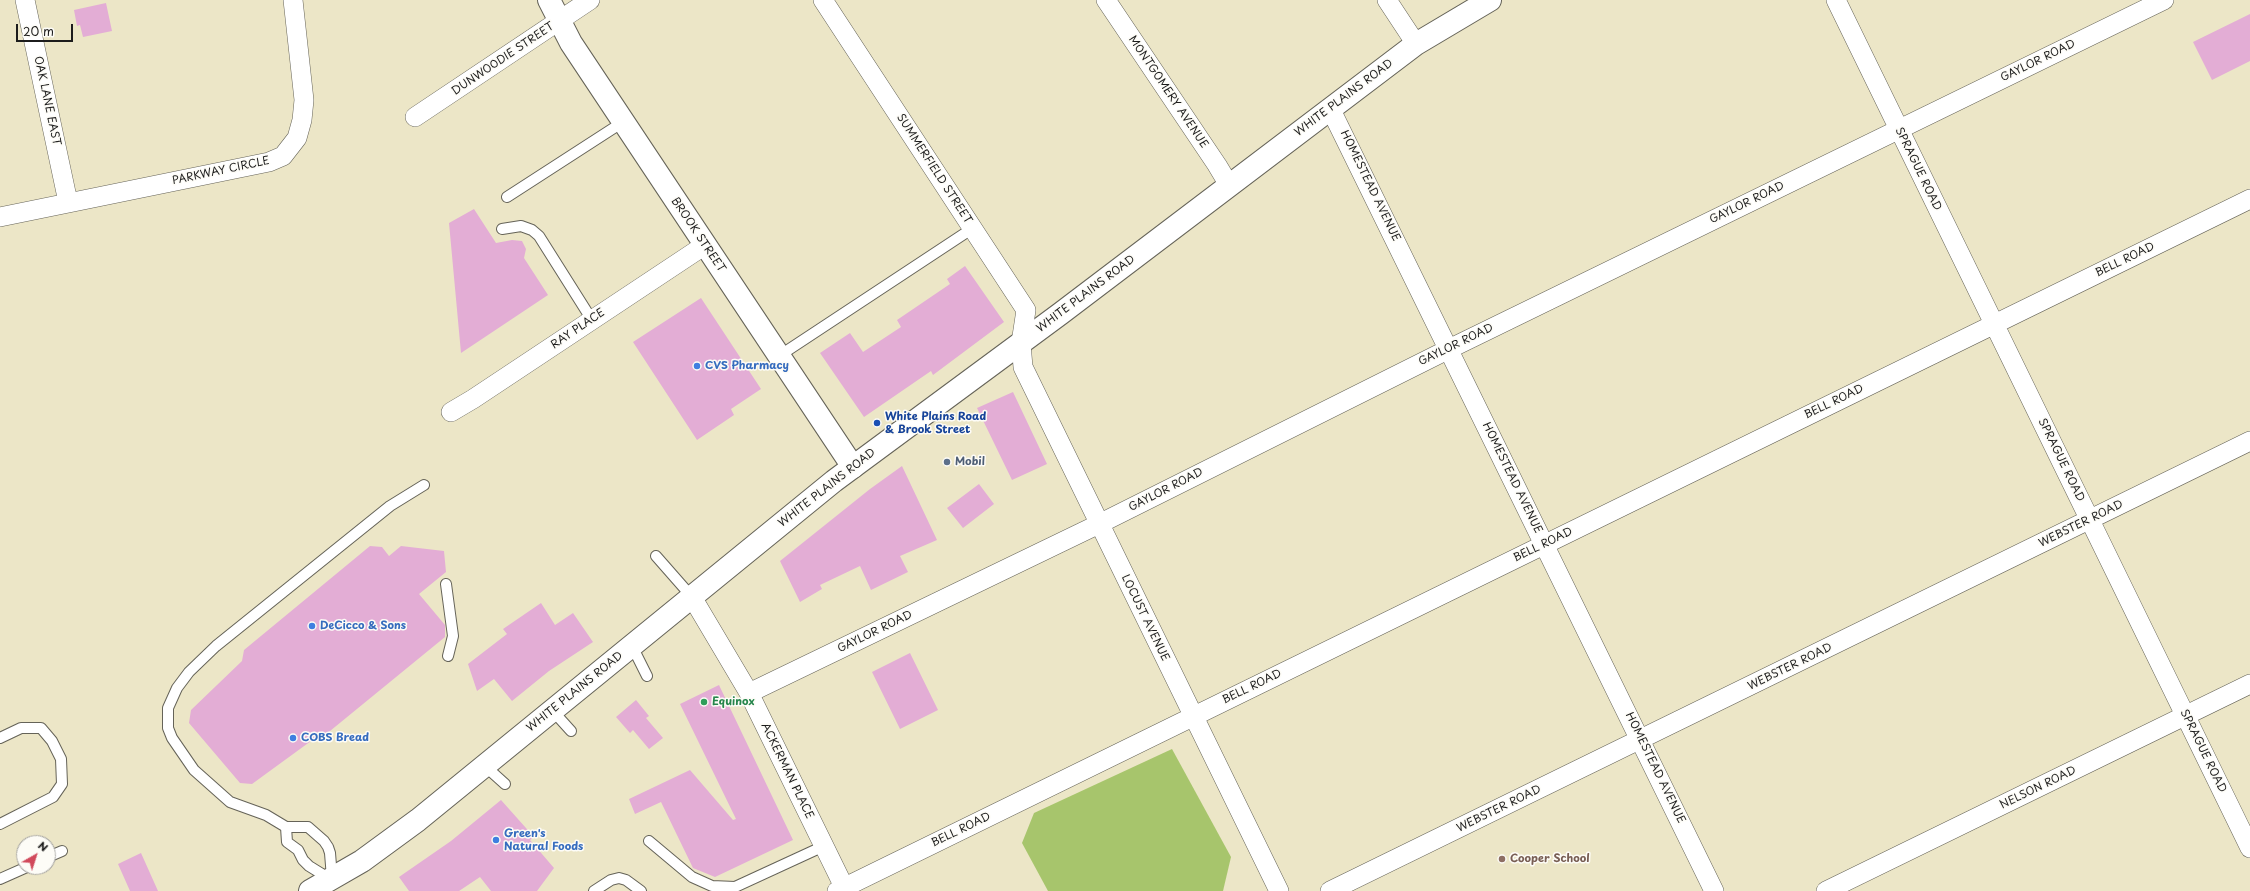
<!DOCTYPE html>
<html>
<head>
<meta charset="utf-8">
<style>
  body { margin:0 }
  #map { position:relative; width:2250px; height:891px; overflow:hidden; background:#ece6c7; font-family:"Playpen Sans",sans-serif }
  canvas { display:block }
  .north { position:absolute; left:16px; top:835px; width:40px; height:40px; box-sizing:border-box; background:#fdfcf7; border:1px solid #a3a29f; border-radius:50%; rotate:39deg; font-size:11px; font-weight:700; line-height:16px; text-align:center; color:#1c1c1c }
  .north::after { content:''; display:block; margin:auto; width:14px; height:18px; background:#d1495b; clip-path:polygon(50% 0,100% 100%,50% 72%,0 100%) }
  .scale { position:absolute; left:16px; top:24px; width:57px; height:18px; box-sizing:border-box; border:2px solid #1c1c1c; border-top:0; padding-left:5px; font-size:12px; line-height:14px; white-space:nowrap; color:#1c1c1c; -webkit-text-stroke:3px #fdfcf7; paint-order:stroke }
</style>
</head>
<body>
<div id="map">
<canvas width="2250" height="891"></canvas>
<div class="north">N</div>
<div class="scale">20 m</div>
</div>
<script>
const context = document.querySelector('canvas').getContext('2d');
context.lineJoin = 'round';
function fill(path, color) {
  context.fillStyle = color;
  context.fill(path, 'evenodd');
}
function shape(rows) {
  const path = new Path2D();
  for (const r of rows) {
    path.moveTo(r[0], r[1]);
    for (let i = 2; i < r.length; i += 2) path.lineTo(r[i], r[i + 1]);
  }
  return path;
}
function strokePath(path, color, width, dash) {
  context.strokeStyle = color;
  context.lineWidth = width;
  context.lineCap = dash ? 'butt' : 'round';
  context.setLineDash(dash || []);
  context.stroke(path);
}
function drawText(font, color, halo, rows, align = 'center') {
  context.font = font + ' "Playpen Sans",sans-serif';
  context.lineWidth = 3;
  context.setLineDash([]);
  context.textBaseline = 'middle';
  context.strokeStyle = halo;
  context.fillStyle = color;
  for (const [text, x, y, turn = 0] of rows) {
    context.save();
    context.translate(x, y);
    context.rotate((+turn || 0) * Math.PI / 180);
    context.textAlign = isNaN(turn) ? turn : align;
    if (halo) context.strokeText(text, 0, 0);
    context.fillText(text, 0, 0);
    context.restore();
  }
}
fill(shape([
  [1172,749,1231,857,1223,891,1048,891,1022,843,1034,813]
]), '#a7c56c');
fill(shape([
  [106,3,112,31,83,37,80,25,77,26,74,10],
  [2250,14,2250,61,2212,80,2193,42],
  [474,209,496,243,512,240,522,241,526,249,524,258,548,295,461,353,449,223],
  [965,266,1004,322,933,375,931,371,864,417,820,353,850,333,863,352,901,327,897,320,950,284,947,279],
  [701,298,761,389,731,409,734,415,697,440,633,342],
  [1013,392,1047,464,1012,480,977,408],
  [902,466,937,540,900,556,908,572,871,590,860,566,820,585,822,589,800,602,780,561,870,489],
  [979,484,994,504,963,528,947,508],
  [370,546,382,547,389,556,401,546,444,551,446,572,419,594,445,625,445,637,319,740,311,741,252,784,240,783,189,723,191,710,242,661,244,650],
  [541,603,555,625,573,613,593,642,549,671,512,701,494,679,477,691,468,664,507,634,503,629],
  [910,653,938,710,900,729,872,672],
  [719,685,793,840,715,877,693,868,661,802,635,814,629,799,690,770,733,820,736,819,680,704],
  [636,700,649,716,646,718,663,738,649,749,633,730,630,733,616,717],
  [501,800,534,837,530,840,554,868,537,891,491,891,480,877,459,891,409,891,399,877,451,841],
  [141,853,158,891,130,891,118,864]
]), '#e3add5');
const lane = shape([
  [507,197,623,122],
  [502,229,521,226,532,230,539,236,592,320],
  [779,356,973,228],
  [656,556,692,597],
  [446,584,453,636,448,656],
  [632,646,647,676],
  [552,710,571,731],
  [0,738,21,728,41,728,52,741,61,759,62,784,53,797,0,824],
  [485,766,505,784],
  [286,827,287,842,298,850,303,860,309,866,330,879],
  [649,841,692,877,712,886,735,887,824,846],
  [48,857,62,851],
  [332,878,330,853,328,847,324,841,308,827,286,827,266,815,230,802,194,770,172,738,168,728,168,708,177,688,189,672,216,646,390,506,424,485],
  [0,879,27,867],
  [594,891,611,880,619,878,626,880,641,891]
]);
const street = shape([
  [25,0,68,202],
  [823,0,1026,310,1021,343,1023,367,1279,891],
  [1106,0,1217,165,1229,185],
  [1387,0,1416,44],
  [1836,0,2250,848],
  [1330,108,1714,891],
  [415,117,590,0],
  [0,217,269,162,283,156,297,138,302,120,304,100,293,0],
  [451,412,473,399,705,245],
  [692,597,749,693,846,891],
  [749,693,1099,524,1449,349,2164,0],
  [837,891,2250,199],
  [1330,891,2250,441],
  [1826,891,2250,684]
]);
const secondary = shape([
  [549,0,571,43,853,467]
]);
const primary = shape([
  [310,891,362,861,418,820,834,481,1060,314,1416,44,1490,0]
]);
strokePath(lane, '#656358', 12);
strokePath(street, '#656358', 20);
strokePath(secondary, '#656358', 24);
strokePath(primary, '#656358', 24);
strokePath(lane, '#fff', 10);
strokePath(street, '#fff', 19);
strokePath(secondary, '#fff', 22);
strokePath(primary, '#fff', 22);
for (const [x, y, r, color] of [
  [697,366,4,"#3f7fe0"],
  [877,423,4,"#1a4fb4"],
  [947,462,4,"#5c6f8a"],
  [312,626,4,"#3f7fe0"],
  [704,702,4,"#2e9e5b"],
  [293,738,4,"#3f7fe0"],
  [496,840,4,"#3f7fe0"],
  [1502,859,4,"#8d6e63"]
]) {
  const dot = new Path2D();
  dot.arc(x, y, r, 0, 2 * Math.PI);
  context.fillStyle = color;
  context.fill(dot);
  strokePath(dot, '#fdfcf7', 1.5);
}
drawText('11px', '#1c1c1c', '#fdfcf7', [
  ["DUNWOODIE STREET",503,59,-34],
  ["GAYLOR ROAD",2038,61,-26],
  ["MONTGOMERY AVENUE",1168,92,56],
  ["WHITE PLAINS ROAD",1344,98,-37],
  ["OAK LANE EAST",47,101,78],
  ["SUMMERFIELD STREET",934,169,57],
  ["SPRAGUE ROAD",1918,169,64],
  ["PARKWAY CIRCLE",221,171,-12],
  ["HOMESTEAD AVENUE",1370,186,64],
  ["GAYLOR ROAD",1747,203,-26],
  ["BROOK STREET",698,235,56],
  ["BELL ROAD",2125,260,-26],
  ["WHITE PLAINS ROAD",1086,294,-37],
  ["RAY PLACE",578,329,-34],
  ["GAYLOR ROAD",1456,345,-26],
  ["BELL ROAD",1834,402,-26],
  ["SPRAGUE ROAD",2061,460,64],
  ["HOMESTEAD AVENUE",1512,478,64],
  ["WHITE PLAINS ROAD",827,488,-38],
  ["GAYLOR ROAD",1166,490,-27],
  ["WEBSTER ROAD",2081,524,-26],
  ["BELL ROAD",1543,545,-26],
  ["LOCUST AVENUE",1145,618,64],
  ["GAYLOR ROAD",875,632,-26],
  ["WEBSTER ROAD",1790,667,-26],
  ["BELL ROAD",1252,687,-26],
  ["WHITE PLAINS ROAD",575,692,-39],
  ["SPRAGUE ROAD",2203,751,64],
  ["HOMESTEAD AVENUE",1655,768,64],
  ["ACKERMAN PLACE",787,771,64],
  ["NELSON ROAD",2038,788,-26],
  ["WEBSTER ROAD",1499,809,-26],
  ["BELL ROAD",961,830,-26]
]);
drawText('bold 11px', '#366cbe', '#fdfcf7', [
  ["CVS Pharmacy",705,366],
  ["DeCicco & Sons",320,626],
  ["COBS Bread",301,738],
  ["Green's",504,834],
  ["Natural Foods",504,847]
], 'left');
drawText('bold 11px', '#164399', '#fdfcf7', [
  ["White Plains Road",885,417],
  ["& Brook Street",885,430]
], 'left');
drawText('bold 11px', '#4e5e75', '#fdfcf7', [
  ["Mobil",955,462]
], 'left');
drawText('bold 11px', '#27864d', '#fdfcf7', [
  ["Equinox",712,702]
], 'left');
drawText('bold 11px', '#785e54', '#fdfcf7', [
  ["Cooper School",1510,859]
], 'left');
</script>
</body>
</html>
